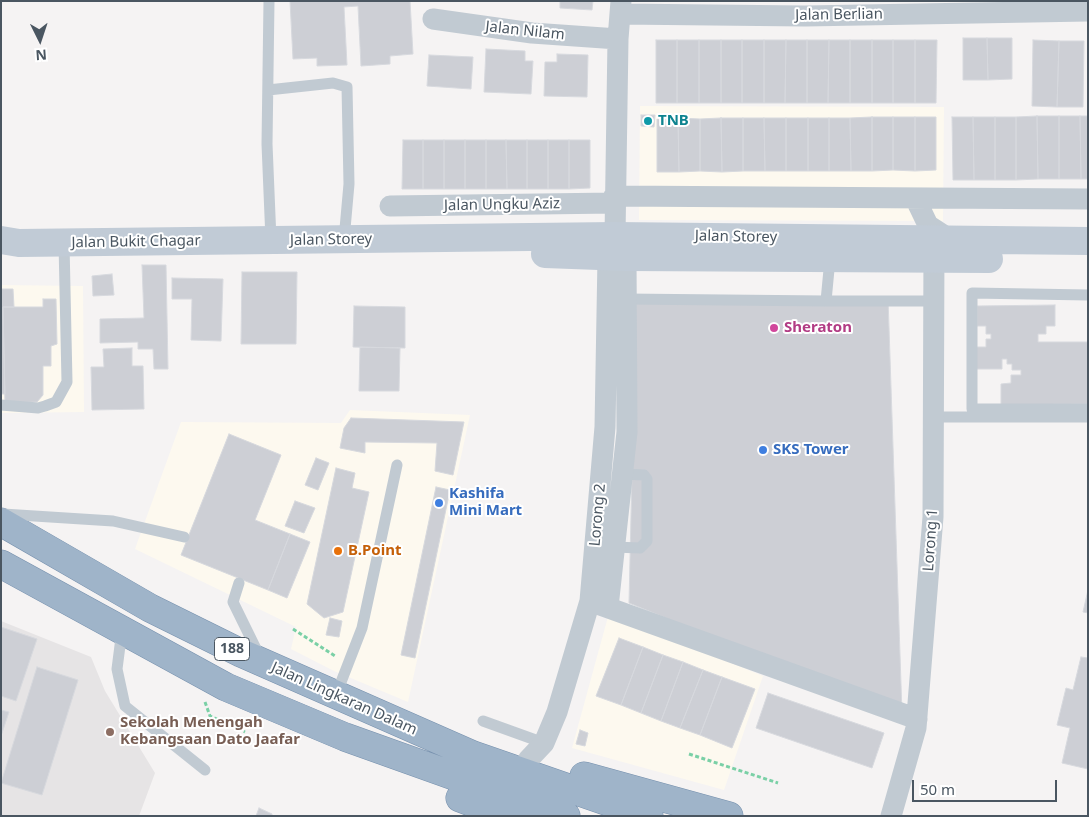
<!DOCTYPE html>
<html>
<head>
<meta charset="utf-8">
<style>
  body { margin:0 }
  #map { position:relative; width:1089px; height:817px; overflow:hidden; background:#f5f3f3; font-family:"Noto Sans",sans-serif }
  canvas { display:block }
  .frame { position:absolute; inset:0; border:2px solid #4a5661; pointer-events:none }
  .north { position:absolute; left:15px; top:15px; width:50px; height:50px; -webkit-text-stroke:4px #fff; paint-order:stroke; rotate:176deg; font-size:14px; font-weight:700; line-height:20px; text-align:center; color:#4a5661 }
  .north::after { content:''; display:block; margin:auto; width:18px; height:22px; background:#4a5661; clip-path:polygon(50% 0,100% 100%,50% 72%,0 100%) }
  .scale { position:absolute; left:912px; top:780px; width:145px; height:22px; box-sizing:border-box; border:2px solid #4a5661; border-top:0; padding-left:6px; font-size:15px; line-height:18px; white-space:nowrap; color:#4a5661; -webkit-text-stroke:4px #fff; paint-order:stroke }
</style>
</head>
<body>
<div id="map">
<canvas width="1089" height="817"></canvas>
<div class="frame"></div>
<div class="north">N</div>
<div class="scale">50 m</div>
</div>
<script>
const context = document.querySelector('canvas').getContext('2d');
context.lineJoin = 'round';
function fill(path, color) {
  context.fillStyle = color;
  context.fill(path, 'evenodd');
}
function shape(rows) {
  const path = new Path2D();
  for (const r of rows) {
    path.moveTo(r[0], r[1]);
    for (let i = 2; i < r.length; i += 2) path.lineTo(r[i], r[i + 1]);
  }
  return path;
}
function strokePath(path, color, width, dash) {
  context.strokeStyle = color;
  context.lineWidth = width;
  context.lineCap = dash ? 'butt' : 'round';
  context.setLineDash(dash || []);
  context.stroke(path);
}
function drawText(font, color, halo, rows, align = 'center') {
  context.font = font + ' "Noto Sans",sans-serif';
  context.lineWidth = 4;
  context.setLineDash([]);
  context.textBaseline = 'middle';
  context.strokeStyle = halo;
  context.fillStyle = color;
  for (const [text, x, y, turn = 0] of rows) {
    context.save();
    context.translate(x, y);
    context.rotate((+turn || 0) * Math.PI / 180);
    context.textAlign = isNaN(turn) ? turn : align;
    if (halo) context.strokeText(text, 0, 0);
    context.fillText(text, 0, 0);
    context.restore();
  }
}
fill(shape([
  [640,106,944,107,943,221,639,220],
  [1,285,83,286,84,412,1,413],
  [350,410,470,415,408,702,334,671,291,649,296,627,135,549,181,422,341,423],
  [609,613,763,676,724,790,572,748]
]), '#fdf9ef');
fill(shape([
  [1,621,91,657,105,691,155,773,139,816,1,816]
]), '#e6e4e5');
const building = shape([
  [290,1,410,1,413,54,390,56,390,64,361,66,358,6,344,7,347,65,317,66,317,58,293,59,290,1],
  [560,1,593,1,592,10,560,8,560,1],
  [963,38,987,38,988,80,963,80,963,38],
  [987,38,1012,38,1012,79,988,80,987,38],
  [656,40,677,40,677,103,656,103,656,40],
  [677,40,699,40,699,103,677,103,677,40],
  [699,40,721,40,721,103,699,103,699,40],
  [721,40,742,40,742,103,721,103,721,40],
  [742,40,764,40,764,103,742,103,742,40],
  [764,40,786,40,785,103,764,103,764,40],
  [786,40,807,40,807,103,785,103,786,40],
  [807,40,829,40,828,103,807,103,807,40],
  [829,40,850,40,850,103,828,103,829,40],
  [850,40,872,40,872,103,850,103,850,40],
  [872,40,893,40,893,103,872,103,872,40],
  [893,40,915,40,915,103,893,103,893,40],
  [915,40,937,40,936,103,915,103,915,40],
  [1033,40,1059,41,1057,107,1032,106,1033,40],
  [1059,41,1084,41,1083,107,1057,107,1059,41],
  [486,49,525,51,525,61,533,61,531,94,484,92,486,49],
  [557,54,588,55,587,97,544,96,545,62,557,62,557,54],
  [429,55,473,57,471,89,427,86,429,55],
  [641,115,655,115,654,127,641,126,641,115],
  [1037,116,1038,179,1016,180,1016,117,1037,116],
  [1037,116,1059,116,1059,179,1038,179,1037,116],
  [1059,116,1080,116,1081,179,1059,179,1059,116],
  [1080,116,1088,116,1088,179,1081,179,1080,116],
  [872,117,872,171,851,171,850,118,872,117],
  [872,117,893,117,893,170,872,171,872,117],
  [893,117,915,117,915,171,893,170,893,117],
  [915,117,936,117,936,170,915,171,915,117],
  [952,117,973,117,974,180,953,180,952,117],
  [973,117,995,117,995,180,974,180,973,117],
  [995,117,1016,117,1016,180,995,180,995,117],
  [678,118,679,172,657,172,657,119,678,118],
  [678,118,700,119,700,171,679,172,678,118],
  [721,118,722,172,700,171,700,119,721,118],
  [721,118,743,118,743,171,722,172,721,118],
  [743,118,764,118,765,171,743,171,743,118],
  [764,118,786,118,786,171,765,171,764,118],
  [786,118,808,118,808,171,786,171,786,118],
  [808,118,829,118,829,171,808,171,808,118],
  [829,118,850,118,851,171,829,171,829,118],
  [403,140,423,140,423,189,402,189,403,140],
  [423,140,444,140,444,189,423,189,423,140],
  [444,140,465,140,465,189,444,189,444,140],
  [465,140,486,140,486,189,465,189,465,140],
  [486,140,506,140,507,189,486,189,486,140],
  [506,140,527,140,527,189,507,189,506,140],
  [527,140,548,140,548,189,527,189,527,140],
  [548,140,569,140,569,189,548,189,548,140],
  [569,140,590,140,590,188,569,189,569,140],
  [142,265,166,265,168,369,154,369,153,349,138,349,138,342,100,343,100,319,144,318,142,265],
  [242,272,297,272,296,344,241,344,242,272],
  [112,274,114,295,93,296,92,276,112,274],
  [172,278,223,279,221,341,191,340,192,299,172,299,172,278],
  [1,289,13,289,14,307,3,307,5,394,1,394,1,289],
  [636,298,888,298,902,714,629,603,636,298],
  [43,299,56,299,57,344,51,346,51,366,43,366,43,395,37,402,5,403,3,307,43,307,43,299],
  [1055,305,1055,326,1046,326,1046,334,1038,334,1038,342,1088,342,1088,404,1001,405,1001,384,1011,383,1011,375,1021,375,1021,370,1012,370,1012,364,1007,364,1007,359,1002,359,1002,369,976,369,976,347,986,347,986,339,991,339,991,334,986,334,986,326,977,326,977,306,1055,305],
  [354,306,405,307,405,348,353,347,354,306],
  [360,347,400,348,399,391,359,391,360,347],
  [132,348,132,366,143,366,144,409,92,410,91,367,104,367,103,349,132,348],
  [351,418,464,422,453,475,435,471,437,443,365,442,365,453,340,448,344,428,351,418],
  [229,434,281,455,255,520,290,534,268,590,181,555,229,434],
  [316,458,329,463,318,490,305,485,316,458],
  [336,468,355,473,352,488,369,492,343,612,324,618,307,604,336,468],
  [436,487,450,490,415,658,401,655,436,487],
  [295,501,315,508,304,533,285,526,295,501],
  [290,534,310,542,287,598,268,590,290,534],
  [1088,590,1088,613,1083,612,1088,590],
  [330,618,342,621,339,637,326,635,330,618],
  [1,627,37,639,16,701,1,696,1,627],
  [619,638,643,647,621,705,596,696,619,638],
  [643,647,663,655,641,713,621,705,643,647],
  [663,655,683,662,661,721,641,713,663,655],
  [1081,657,1088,658,1088,769,1062,763,1070,728,1057,725,1066,688,1073,690,1081,657],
  [683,662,703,670,680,728,661,721,683,662],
  [37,667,78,680,42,795,1,783,37,667],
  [703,670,722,677,700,735,680,728,703,670],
  [722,677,755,689,732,748,700,735,722,677],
  [768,693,884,733,872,768,756,728,768,693],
  [1,710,9,712,1,736,1,710],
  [580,730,588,733,585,746,576,744,580,730],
  [259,808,272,814,272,816,256,816,259,808]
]);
fill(building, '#cdcfd5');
strokePath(building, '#d7d9de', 1);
const trunk = shape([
  [1,522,150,608,241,653,473,755,649,816],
  [1,564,226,687,345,737,566,816],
  [584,776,729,816],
  [460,798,508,816]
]);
strokePath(trunk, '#7690ad', 29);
strokePath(shape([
  [293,629,335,656],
  [205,702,210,716,245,732],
  [689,754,778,783]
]), '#7ad0a6', 3, [4, 2.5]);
strokePath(shape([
  [269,1,267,144,271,240],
  [268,90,333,83,347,87,349,184,344,240],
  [1088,295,972,293,972,409,1088,409],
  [625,299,826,301,830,259],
  [826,301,934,301],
  [1,405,38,408,45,406,56,402,67,382,64,243],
  [934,417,1088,417],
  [3,514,113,521,184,537],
  [614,547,640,548,647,541,647,479,644,475,622,474],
  [239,583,233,602,260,657],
  [122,630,117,669,125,706,205,770],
  [336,695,362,628,397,465],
  [483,721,544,743]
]), '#c1cad2', 11);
strokePath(shape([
  [620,14,805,16,1088,11],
  [433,19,532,33,618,39],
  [614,196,1088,199],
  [916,200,928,225,951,240],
  [390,206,614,203],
  [595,603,917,719],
  [608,607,627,432,626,257,620,245],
  [528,760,544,743,557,712,590,601,605,427,608,257,615,236,618,39,621,1],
  [891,816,916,728,933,517,934,245]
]), '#c1cad2', 21);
strokePath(shape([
  [1,240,19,243,615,236,1088,241],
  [545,254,626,257,989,259]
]), '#c1cbd6', 28);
strokePath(trunk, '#9fb4c9', 28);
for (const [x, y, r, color] of [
  [648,121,5,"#0f9aa8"],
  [774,328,5,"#d1479c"],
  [763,450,5,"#3f7fe0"],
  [439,503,5,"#3f7fe0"],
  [338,551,5,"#e8710a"],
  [110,732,5,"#8d6e63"]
]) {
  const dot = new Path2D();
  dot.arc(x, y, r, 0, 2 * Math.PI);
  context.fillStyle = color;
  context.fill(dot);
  strokePath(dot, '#fff', 2);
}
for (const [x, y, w] of [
  [232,649,35]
]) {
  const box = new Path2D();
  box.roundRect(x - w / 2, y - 11.5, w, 23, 4);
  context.fillStyle = '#fff';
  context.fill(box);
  strokePath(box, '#4a5661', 1);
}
drawText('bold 14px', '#4a5661', null, [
  ["188",232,649]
]);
drawText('15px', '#4a5661', '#fff', [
  ["Jalan Berlian",839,15,-1],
  ["Jalan Nilam",525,31,6],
  ["Jalan Ungku Aziz",502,205,-1],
  ["Jalan Storey",736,237,1],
  ["Jalan Storey",331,240,-1],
  ["Jalan Bukit Chagar",136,242,-1],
  ["Lorong 2",598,515,-85],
  ["Lorong 1",931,540,-86],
  ["Jalan Lingkaran Dalam",344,699,24]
]);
drawText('bold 15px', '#0d838f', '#fff', [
  ["TNB",658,121]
], 'left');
drawText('bold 15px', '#b23c85', '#fff', [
  ["Sheraton",784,328]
], 'left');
drawText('bold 15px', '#366cbe', '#fff', [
  ["SKS Tower",773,450],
  ["Kashifa",449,494],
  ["Mini Mart",449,511]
], 'left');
drawText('bold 15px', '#c56008', '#fff', [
  ["B.Point",348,551]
], 'left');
drawText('bold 15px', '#785e54', '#fff', [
  ["Sekolah Menengah",120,723],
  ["Kebangsaan Dato Jaafar",120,740]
], 'left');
</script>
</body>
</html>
